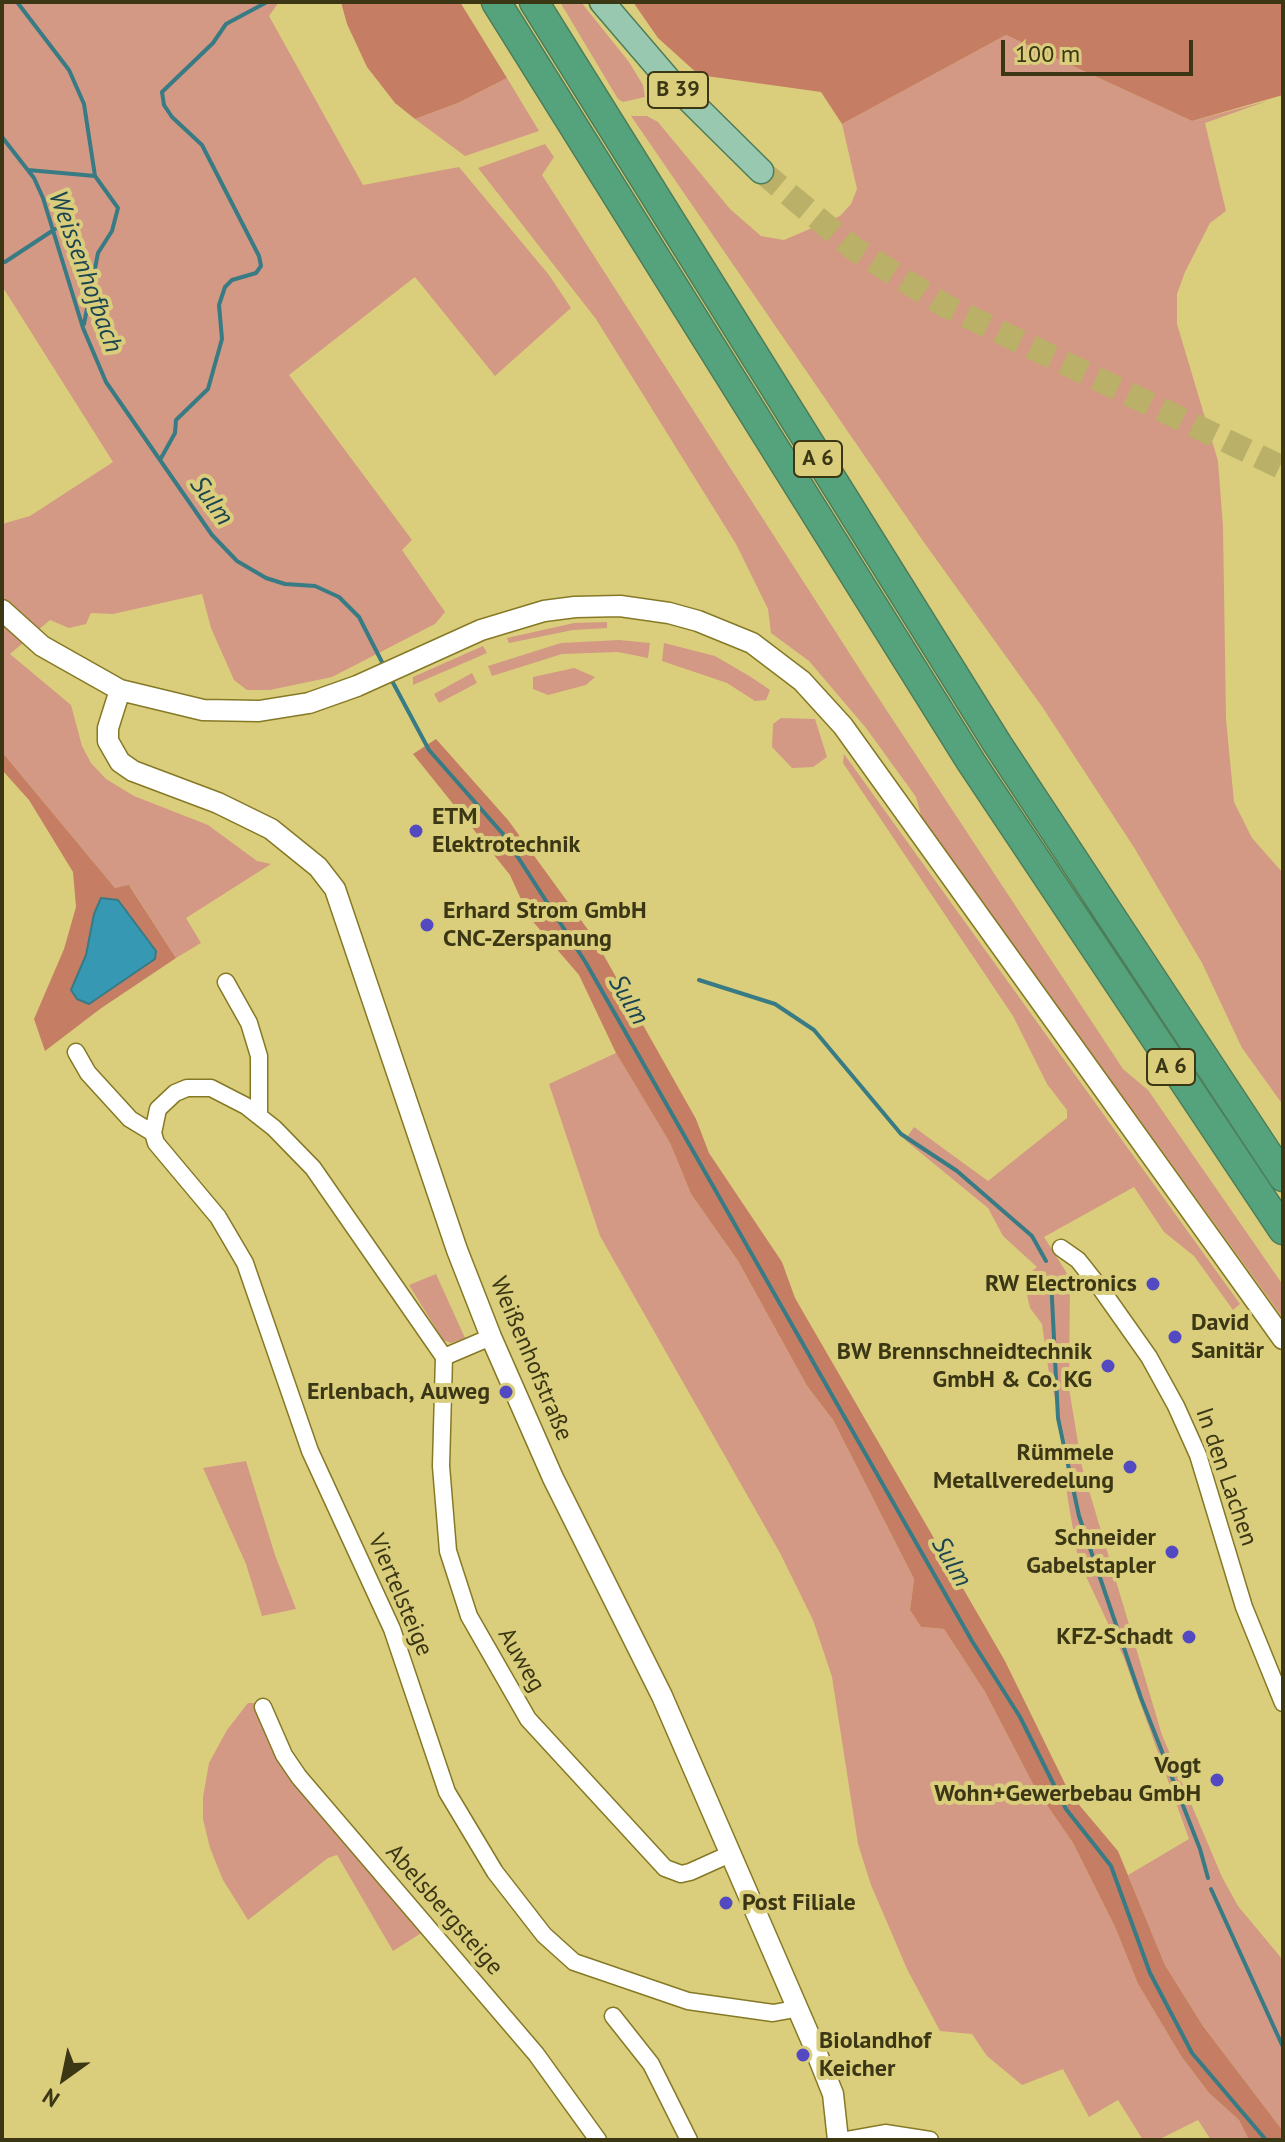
<!DOCTYPE html>
<html>
<head>
<meta charset="utf-8">
<style>
  body { margin:0 }
  #map { position:relative; width:1285px; height:2142px; overflow:hidden; background:#dace7d; font-family:"PT Sans",sans-serif }
  canvas { display:block }
  .frame { position:absolute; inset:0; border:4px solid #3b3614; pointer-events:none }
  .north { position:absolute; left:24px; top:2038px; width:80px; height:80px; -webkit-text-stroke:6px #dace7d; paint-order:stroke; rotate:213deg; font-size:22px; font-weight:700; line-height:32px; text-align:center; color:#3b3614 }
  .north::after { content:''; display:block; margin:auto; width:28px; height:36px; background:#3b3614; clip-path:polygon(50% 0,100% 100%,50% 72%,0 100%) }
  .scale { position:absolute; left:1001px; top:40px; width:192px; height:36px; box-sizing:border-box; border:4px solid #3b3614; border-top:0; padding-left:10px; font-size:24px; line-height:28px; white-space:nowrap; color:#3b3614; -webkit-text-stroke:6px #dace7d; paint-order:stroke }
</style>
</head>
<body>
<div id="map">
<canvas width="1285" height="2142"></canvas>
<div class="frame"></div>
<div class="north">N</div>
<div class="scale">100 m</div>
</div>
<script>
const context = document.querySelector('canvas').getContext('2d');
context.lineJoin = 'round';
function fill(path, color) {
  context.fillStyle = color;
  context.fill(path, 'evenodd');
}
function shape(rows) {
  const path = new Path2D();
  for (const r of rows) {
    path.moveTo(r[0], r[1]);
    for (let i = 2; i < r.length; i += 2) path.lineTo(r[i], r[i + 1]);
  }
  return path;
}
function strokePath(path, color, width, dash) {
  context.strokeStyle = color;
  context.lineWidth = width;
  context.lineCap = dash ? 'butt' : 'round';
  context.setLineDash(dash || []);
  context.stroke(path);
}
function drawText(font, color, halo, rows, align = 'center') {
  context.font = font + ' "PT Sans",sans-serif';
  context.lineWidth = 8;
  context.setLineDash([]);
  context.textBaseline = 'middle';
  context.strokeStyle = halo;
  context.fillStyle = color;
  for (const [text, x, y, turn = 0] of rows) {
    context.save();
    context.translate(x, y);
    context.rotate((+turn || 0) * Math.PI / 180);
    context.textAlign = isNaN(turn) ? turn : align;
    if (halo) context.strokeText(text, 0, 0);
    context.fillText(text, 0, 0);
    context.restore();
  }
}
fill(shape([
  [2,2,279,2,269,16,363,185,459,167,549,275,571,308,495,376,415,277,289,375,412,540,402,550,445,612,435,624,332,677,270,690,247,690,234,680,211,628,202,594,113,614,91,613,86,624,69,628,50,620,10,654,71,705,82,746,91,763,106,779,134,796,208,825,257,861,271,864,186,918,201,943,176,958,130,886,115,888,2,752,2,524,30,516,113,462,2,286],
  [560,2,581,2,629,62,643,85,645,97,623,102,618,99],
  [1006,35,1192,121,1267,101,1205,123,1226,211,1210,223,1185,272,1177,294,1177,324,1218,461,1223,526,1226,719,1234,802,1252,838,1283,873,1283,1105,1242,1048,1202,963,1135,849,1043,708,923,541,631,116,647,116,658,122,730,209,761,236,784,240,840,216,851,204,857,189,842,124],
  [507,78,539,131,465,156,415,119,458,103],
  [545,144,554,157,542,175,866,679,1123,1069,1148,1090,1283,1285,1283,1318,922,819,916,797,866,728,809,661,771,633,768,609,736,544,596,319,478,168],
  [607,622,607,628,573,630,509,643,507,638,574,623],
  [619,640,650,643,648,658,618,652,562,654,492,676,488,666,561,643],
  [664,643,715,656,751,677,770,690,766,700,755,701,727,683,662,661],
  [483,646,487,653,413,685,413,677],
  [574,668,595,677,586,685,548,695,533,689,533,677],
  [472,673,477,683,439,703,434,694],
  [781,718,815,719,827,757,813,767,792,768,772,747,773,724],
  [844,754,1240,1304,1233,1310,1194,1256,1164,1232,1134,1187,1044,1237,1070,1278,1069,1388,1082,1467,1162,1735,1222,1877,1238,1906,1283,1960,1283,2131,1203,2026,1165,1965,1128,1875,1189,1839,1124,1658,1078,1559,1067,1494,1068,1452,1049,1374,1042,1324,1030,1308,1023,1278,1037,1267,1003,1236,988,1208,905,1140,914,1127,988,1181,1067,1118,1067,1110,1047,1084,1013,1016,843,763],
  [616,1053,670,1143,691,1194,738,1261,807,1386,833,1420,914,1579,910,1610,921,1627,944,1629,985,1692,1035,1788,1073,1843,1115,1927,1138,1984,1181,2056,1209,2093,1239,2120,1249,2140,1211,2140,1198,2120,1158,2140,1143,2140,1118,2100,1089,2117,1063,2069,1022,2085,987,2056,972,2034,940,2031,907,1969,871,1885,858,1844,832,1677,813,1620,780,1553,600,1236,549,1084],
  [436,1274,465,1338,451,1343,443,1340,409,1285],
  [246,1461,275,1555,296,1609,262,1616,246,1564,203,1468],
  [248,1703,256,1703,272,1745,423,1932,393,1951,337,1855,328,1858,248,1920,223,1880,210,1848,203,1819,203,1797,209,1763,227,1730]
]), '#d39984');
fill(shape([
  [341,2,460,2,507,78,458,103,415,119,395,103,367,67,347,24],
  [633,2,1283,2,1283,95,1192,121,1006,35,842,124,821,92,699,75,658,38],
  [436,739,508,820,594,938,696,1119,709,1153,782,1262,795,1298,1005,1661,1070,1794,1118,1851,1165,1965,1203,2026,1283,2131,1283,2140,1249,2140,1239,2120,1209,2093,1181,2056,1138,1984,1115,1927,1073,1843,1035,1788,985,1692,944,1629,921,1627,910,1610,914,1579,833,1420,807,1386,738,1261,691,1194,670,1143,616,1053,579,975,529,917,510,875,413,754],
  [2,752,115,888,129,885,176,958,100,1009,45,1051,34,1019,64,949,76,907,73,872,29,800,2,770]
]), '#c57e63');
const water = shape([
  [101,898,118,900,156,951,155,959,89,1004,77,999,71,990,86,955,94,914,101,898]
]);
fill(water, '#3798b4');
strokePath(water, '#387b84', 2);
strokePath(shape([
  [17,2,69,70,84,104,95,176,118,208,112,231,98,253,84,324],
  [267,2,226,24,213,43,162,92,164,105,172,117,202,145,259,256,261,266,256,273,232,280,225,287,219,305,222,339,208,389,176,420,175,433,160,460,212,535,237,561,266,578,285,584,315,586,339,597,359,617,385,668],
  [2,137,34,178,43,198,83,328,106,382,160,460],
  [28,170,95,176],
  [5,262,55,229],
  [391,679,429,750,503,834,586,963,972,1641,1020,1717,1066,1809,1111,1866,1150,1973,1192,2053,1266,2140],
  [699,980,775,1004,814,1030,901,1134,957,1171,1032,1236,1046,1261],
  [1051,1279,1058,1418,1079,1516,1141,1698,1200,1849,1208,1878],
  [1211,1889,1283,2047]
]), '#387b84', 4);
strokePath(shape([
  [761,171,853,248,944,305,1283,468]
]), '#bab068', 24, [24, 12]);
const minor = shape([
  [226,982,249,1023,259,1056,259,1116],
  [76,1052,88,1073,130,1119,153,1133],
  [1061,1248,1078,1260,1101,1289,1149,1357,1176,1406,1198,1455,1244,1607,1283,1703],
  [444,1357,491,1337],
  [263,1707,284,1755,299,1777,536,2054,598,2140],
  [730,1854,690,1872,681,1874,665,1868,528,1719,469,1616,448,1551,441,1466,444,1357,313,1168,274,1128,246,1106,211,1088,187,1088,175,1093,158,1109,153,1133,156,1143,218,1217,245,1263,310,1451,392,1629,447,1792,495,1872,544,1935,574,1962,688,2001,773,2013,795,2009],
  [613,2016,651,2064,689,2140],
  [846,2140,885,2133,930,2140]
]);
const tertiary = shape([
  [2,610,42,646,120,690,203,710,259,711,309,703,357,686,481,630,544,611,575,607,620,606,669,613,698,621,752,643,802,681,843,726,1283,1339],
  [120,690,108,728,108,741,120,762,133,771,218,803,271,829,318,867,335,889,457,1250,491,1337,553,1478,662,1696,813,2044,833,2094,838,2140]
]);
const primary = shape([
  [602,2,668,79,761,171]
]);
const motorway = shape([
  [496,2,971,762,1283,1230],
  [534,2,998,745,1283,1177]
]);
strokePath(minor, '#867925', 19);
strokePath(tertiary, '#867925', 23);
strokePath(primary, '#4c7d58', 27);
strokePath(motorway, '#4c7d58', 31);
strokePath(minor, '#fff', 16);
strokePath(tertiary, '#fff', 20);
strokePath(primary, '#99c8b1', 24);
strokePath(motorway, '#55a37d', 28);
for (const [x, y, r, color] of [
  [416,831,8,"#534ac2"],
  [427,925,8,"#534ac2"],
  [1153,1284,8,"#534ac2"],
  [1175,1337,8,"#534ac2"],
  [1108,1366,8,"#534ac2"],
  [506,1392,8,"#534ac2"],
  [1130,1467,8,"#534ac2"],
  [1172,1552,8,"#534ac2"],
  [1189,1637,8,"#534ac2"],
  [1217,1780,8,"#534ac2"],
  [726,1903,8,"#534ac2"],
  [803,2055,8,"#534ac2"]
]) {
  const dot = new Path2D();
  dot.arc(x, y, r, 0, 2 * Math.PI);
  context.fillStyle = color;
  context.fill(dot);
  strokePath(dot, '#dace7d', 3);
}
for (const [x, y, w] of [
  [678,90,60],
  [818,459,48],
  [1171,1067,48]
]) {
  const box = new Path2D();
  box.roundRect(x - w / 2, y - 18, w, 36, 6);
  context.fillStyle = '#dace7d';
  context.fill(box);
  strokePath(box, '#3b3614', 2);
}
drawText('bold 22px', '#3b3614', null, [
  ["B 39",678,90],
  ["A 6",818,459],
  ["A 6",1171,1067]
]);
drawText('bold 24px', '#3b3614', '#dace7d', [
  ["ETM",432,817,"left"],
  ["Elektrotechnik",432,845,"left"],
  ["Erhard Strom GmbH",443,911,"left"],
  ["CNC-Zerspanung",443,939,"left"],
  ["RW Electronics",1137,1284],
  ["David",1191,1323,"left"],
  ["Sanitär",1191,1351,"left"],
  ["BW Brennschneidtechnik",1092,1352],
  ["GmbH & Co. KG",1092,1380],
  ["Erlenbach, Auweg",490,1392],
  ["Rümmele",1114,1453],
  ["Metallveredelung",1114,1481],
  ["Schneider",1156,1538],
  ["Gabelstapler",1156,1566],
  ["KFZ-Schadt",1173,1637],
  ["Vogt",1201,1766],
  ["Wohn+Gewerbebau GmbH",1201,1794],
  ["Post Filiale",742,1903,"left"],
  ["Biolandhof",819,2041,"left"],
  ["Keicher",819,2069,"left"]
], 'right');
drawText('24px', '#3b3614', '#dace7d', [
  ["Weißenhofstraße",531,1359,67],
  ["In den Lachen",1226,1477,71],
  ["Viertelsteige",400,1595,67],
  ["Auweg",521,1660,60],
  ["Abelsbergsteige",444,1910,49]
]);
drawText('italic 26px', '#1b4451', '#dace7d', [
  ["Weissenhofbach",85,272,70],
  ["Sulm",211,501,54],
  ["Sulm",628,1000,60],
  ["Sulm",951,1562,60]
]);
</script>
</body>
</html>
